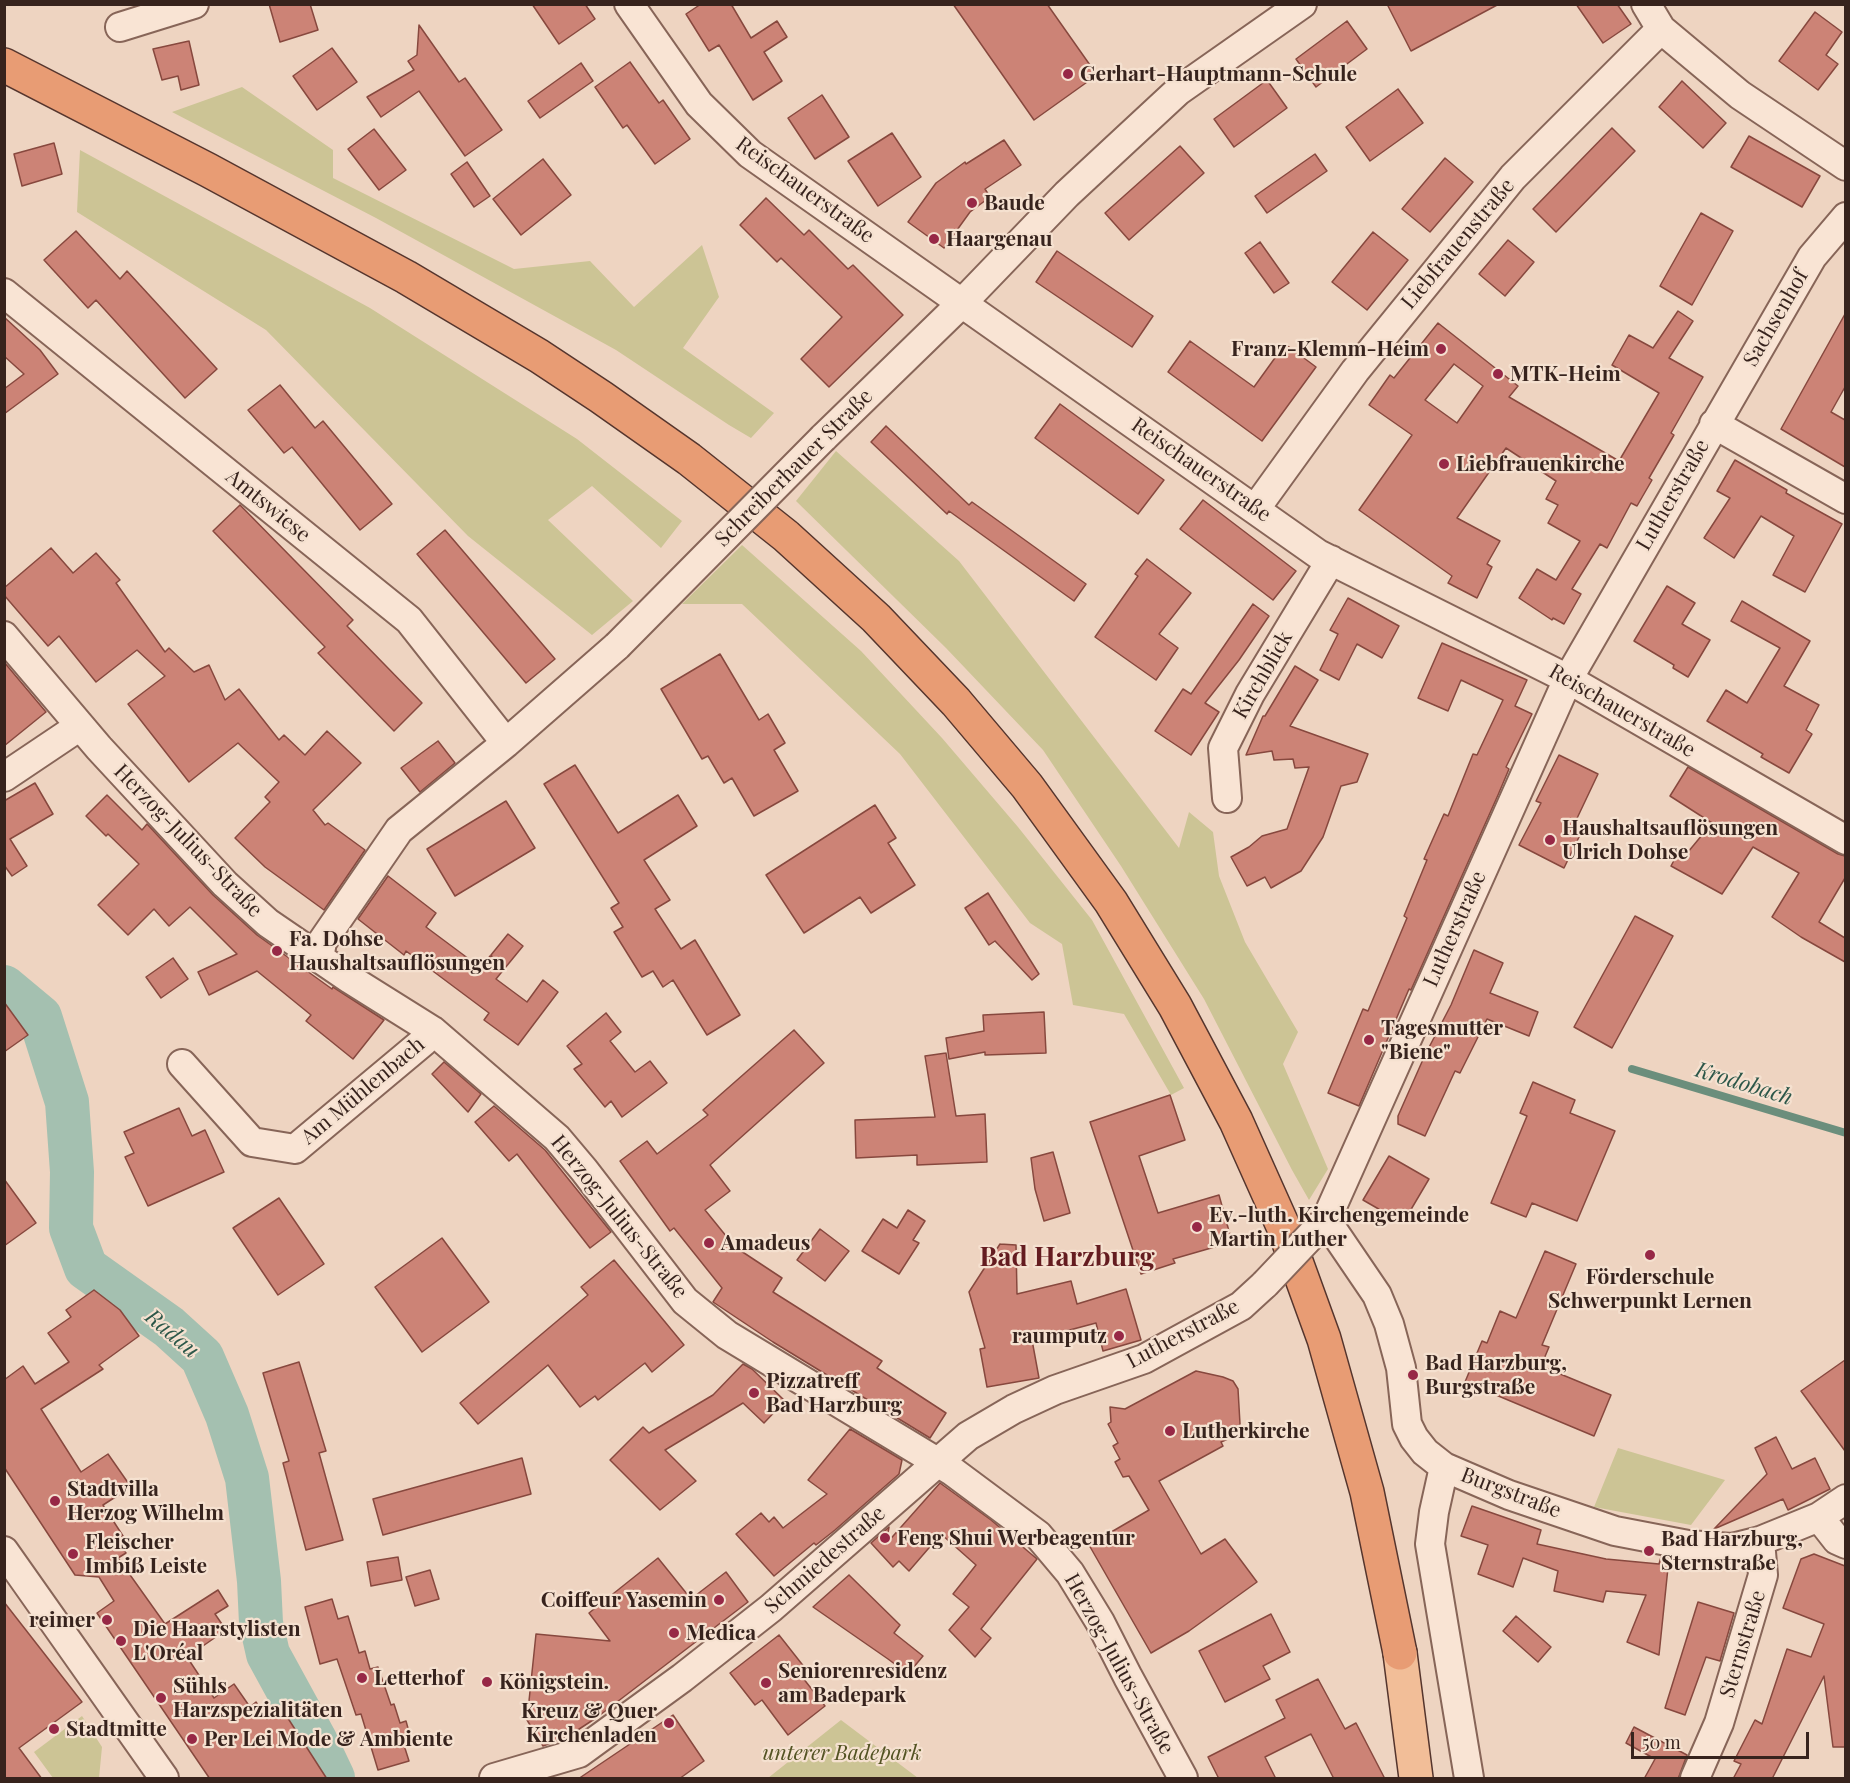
<!DOCTYPE html>
<html>
<head>
<meta charset="utf-8">
<style>
  body { margin:0 }
  #map { position:relative; width:1850px; height:1783px; overflow:hidden; background:#eed4c1; font-family:"Playfair Display",serif }
  canvas { display:block }
  .frame { position:absolute; inset:0; border:6px solid #37231d; pointer-events:none }
  .scale { position:absolute; left:1631px; top:1732px; width:178px; height:27px; box-sizing:border-box; border:3px solid #37231d; border-top:0; padding-left:8px; font-size:18px; line-height:21px; white-space:nowrap; color:#37231d; -webkit-text-stroke:4px #f5e1d0; paint-order:stroke }
</style>
</head>
<body>
<div id="map">
<canvas width="1850" height="1783"></canvas>
<div class="frame"></div>
<div class="scale">50 m</div>
</div>
<script>
const context = document.querySelector('canvas').getContext('2d');
context.lineJoin = 'round';
function fill(path, color) {
  context.fillStyle = color;
  context.fill(path, 'evenodd');
}
function shape(rows) {
  const path = new Path2D();
  for (const r of rows) {
    path.moveTo(r[0], r[1]);
    for (let i = 2; i < r.length; i += 2) path.lineTo(r[i], r[i + 1]);
  }
  return path;
}
function strokePath(path, color, width, dash) {
  context.strokeStyle = color;
  context.lineWidth = width;
  context.lineCap = dash ? 'butt' : 'round';
  context.setLineDash(dash || []);
  context.stroke(path);
}
function drawText(font, color, halo, rows, align = 'center') {
  context.font = font + ' "Playfair Display",serif';
  context.lineWidth = 4.5;
  context.setLineDash([]);
  context.textBaseline = 'middle';
  context.strokeStyle = halo;
  context.fillStyle = color;
  for (const [text, x, y, turn = 0] of rows) {
    context.save();
    context.translate(x, y);
    context.rotate((+turn || 0) * Math.PI / 180);
    context.textAlign = isNaN(turn) ? turn : align;
    if (halo) context.strokeText(text, 0, 0);
    context.fillText(text, 0, 0);
    context.restore();
  }
}
fill(shape([
  [242,87,333,150,333,178,514,269,590,261,634,307,702,245,719,297,683,348,774,413,751,438,729,425,616,350,376,218,172,112],
  [80,150,370,308,577,439,682,521,661,548,592,486,548,520,633,601,592,635,468,536,266,330,77,212],
  [836,451,959,561,1179,848,1189,812,1213,832,1219,876,1245,942,1298,1032,1283,1064,1328,1169,1309,1200,1292,1170,1204,999,1121,866,1043,750,946,648,796,501],
  [742,545,861,651,942,738,1018,827,1092,920,1184,1088,1171,1095,1124,1014,1073,1005,1062,944,1030,923,900,754,742,604,682,604],
  [1618,1448,1725,1480,1691,1525,1594,1507],
  [82,1716,102,1747,99,1778,53,1778,34,1752],
  [841,1720,918,1778,768,1778]
]), '#ccc495');
strokePath(shape([
  [1632,1069,1846,1133]
]), '#6b8e7c', 8);
strokePath(shape([
  [4,987,40,1017,67,1102,72,1172,71,1228,86,1268,169,1327,202,1357,227,1415,247,1478,259,1581,261,1623,268,1654,315,1740,333,1778]
]), '#a4c0b0', 44);
const building = shape([
  [269,4,310,4,318,30,280,42,269,4],
  [532,4,585,4,595,19,559,44,532,4],
  [701,4,731,4,751,38,777,21,787,37,764,52,782,81,753,100,719,45,709,51,686,14,701,4],
  [953,4,1047,4,1097,75,1034,120,953,4],
  [1387,4,1499,4,1411,51,1387,4],
  [1576,4,1617,4,1631,24,1603,43,1576,4],
  [1815,12,1842,32,1826,55,1838,64,1818,90,1779,61,1815,12],
  [1347,21,1367,49,1316,87,1296,59,1347,21],
  [419,25,459,82,465,78,502,130,465,156,419,91,381,117,367,97,414,70,408,61,417,55,419,25],
  [189,41,199,85,181,90,178,76,162,80,153,49,189,41],
  [332,48,357,82,317,110,293,76,332,48],
  [630,62,659,103,663,100,690,139,655,164,627,125,623,128,595,87,630,62],
  [581,63,593,81,540,118,528,101,581,63],
  [1267,80,1287,108,1234,147,1214,119,1267,80],
  [1682,81,1726,123,1703,148,1659,107,1682,81],
  [1398,89,1423,123,1370,161,1346,127,1398,89],
  [822,95,849,137,815,159,788,118,822,95],
  [1612,128,1635,151,1556,232,1533,209,1612,128],
  [374,129,406,170,379,190,348,149,374,129],
  [892,133,921,177,878,206,848,161,892,133],
  [1749,136,1820,176,1802,207,1731,167,1749,136],
  [1004,140,1021,165,985,189,990,197,970,212,944,248,908,222,936,183,965,162,966,164,1004,140],
  [54,143,62,174,22,186,14,154,54,143],
  [1180,146,1204,173,1129,240,1105,213,1180,146],
  [1315,154,1327,171,1267,213,1255,196,1315,154],
  [1445,158,1473,182,1430,232,1402,209,1445,158],
  [543,159,571,195,521,235,493,199,543,159],
  [467,162,490,196,474,207,451,174,467,162],
  [766,198,804,235,809,230,848,269,853,265,903,315,829,387,801,359,842,317,781,258,777,262,740,225,766,198],
  [1701,213,1733,231,1692,305,1660,286,1701,213],
  [76,231,120,279,127,271,217,369,185,398,96,300,88,308,44,260,76,231],
  [1373,232,1408,260,1367,310,1332,282,1373,232],
  [1508,240,1534,262,1505,296,1479,274,1508,240],
  [1260,242,1289,283,1274,293,1245,253,1260,242],
  [1057,251,1153,316,1132,347,1036,282,1057,251],
  [1678,311,1693,321,1669,358,1703,377,1671,433,1674,435,1649,478,1652,480,1637,506,1631,503,1607,548,1600,544,1572,589,1581,594,1564,624,1553,618,1552,620,1519,598,1537,569,1556,580,1580,541,1548,523,1558,505,1546,499,1556,481,1506,448,1457,518,1500,541,1487,564,1492,567,1477,598,1448,583,1452,576,1359,510,1412,435,1369,405,1390,375,1394,378,1438,323,1518,386,1509,397,1619,461,1659,393,1612,365,1629,335,1653,348,1678,311],
  [1454,364,1483,386,1457,423,1425,400,1454,364],
  [1845,314,1845,387,1831,412,1845,420,1845,467,1781,429,1845,314],
  [4,317,40,350,58,374,4,414,4,389,24,374,4,356,4,317],
  [1190,341,1254,387,1285,344,1316,367,1262,441,1168,372,1190,341],
  [280,385,315,428,323,421,392,504,360,530,292,447,284,453,248,410,280,385],
  [1060,404,1164,480,1138,514,1035,438,1060,404],
  [886,426,969,505,972,502,1086,584,1074,601,949,511,947,514,871,442,886,426],
  [1735,460,1787,490,1786,493,1842,524,1805,592,1773,575,1794,536,1761,516,1734,558,1704,538,1730,498,1717,491,1735,460],
  [1203,500,1296,571,1273,600,1180,529,1203,500],
  [240,505,353,620,347,626,422,703,394,731,318,653,325,647,213,531,240,505],
  [445,530,555,659,526,683,417,554,445,530],
  [51,548,73,573,96,553,120,580,116,583,165,652,169,648,194,672,209,665,225,700,239,689,279,740,284,735,305,755,327,731,361,763,313,810,325,825,328,823,365,850,324,910,265,867,235,838,270,802,265,797,279,782,238,743,189,782,128,704,165,676,137,650,96,682,59,636,48,646,4,595,4,588,51,548],
  [1147,559,1191,593,1159,634,1178,648,1156,680,1095,637,1138,576,1135,574,1147,559],
  [1667,586,1695,603,1682,624,1710,640,1688,677,1673,668,1674,665,1634,641,1667,586],
  [1348,598,1399,626,1382,658,1357,644,1339,680,1320,670,1338,634,1330,630,1348,598],
  [1742,601,1810,641,1784,686,1819,705,1806,730,1812,734,1789,773,1761,757,1763,754,1707,721,1726,690,1747,703,1780,648,1731,621,1742,601],
  [1253,604,1269,616,1239,660,1205,703,1219,712,1191,755,1155,731,1183,689,1191,694,1253,604],
  [1442,643,1527,680,1515,706,1532,714,1506,767,1509,769,1498,795,1411,990,1409,989,1359,1106,1328,1093,1363,1009,1368,1011,1407,918,1404,916,1427,860,1424,859,1444,814,1448,816,1473,754,1477,755,1503,700,1461,680,1448,711,1418,698,1442,643],
  [720,654,759,720,768,714,785,743,774,750,798,791,754,816,732,778,724,783,708,756,702,759,661,689,720,654],
  [4,662,46,712,4,746,4,662],
  [1295,666,1318,680,1290,726,1368,754,1357,782,1341,786,1323,837,1301,871,1271,888,1265,877,1247,886,1231,857,1249,847,1262,836,1287,829,1309,767,1295,768,1293,759,1274,760,1272,751,1246,755,1263,716,1265,716,1295,666],
  [438,741,455,763,420,792,401,768,438,741],
  [1559,755,1598,774,1571,831,1580,835,1564,868,1519,845,1541,803,1536,801,1559,755],
  [575,765,618,833,678,795,697,826,644,860,670,900,655,909,681,949,695,940,740,1015,707,1035,673,980,663,987,653,971,642,977,614,932,623,927,611,908,619,903,544,784,575,765],
  [1688,767,1838,854,1845,856,1845,878,1819,922,1845,938,1845,962,1801,937,1772,917,1799,873,1753,847,1722,894,1671,866,1679,851,1688,852,1712,823,1670,796,1688,767],
  [35,783,53,814,10,839,27,866,12,876,4,865,4,801,35,783],
  [107,795,142,830,147,824,213,895,257,935,332,989,333,987,384,1020,353,1059,306,1021,311,1015,257,971,209,995,198,972,237,954,190,907,169,926,154,909,128,935,98,905,139,864,108,834,106,836,86,816,107,795],
  [506,801,535,848,455,896,427,849,506,801],
  [875,805,896,838,888,843,915,885,871,913,860,897,804,933,766,875,875,805],
  [388,876,436,913,426,927,481,968,490,956,493,958,491,955,508,934,523,946,496,979,527,1002,543,980,558,992,518,1045,484,1020,489,1013,406,951,404,955,358,919,388,876],
  [988,893,1039,974,1032,980,995,941,989,945,965,908,988,893],
  [1635,916,1673,936,1612,1048,1574,1027,1635,916],
  [1474,950,1503,963,1490,993,1538,1012,1529,1036,1487,1019,1460,1073,1455,1071,1425,1136,1398,1124,1398,1116,1425,1055,1451,1005,1474,950],
  [173,958,188,979,161,998,146,977,173,958],
  [4,1002,28,1035,4,1052,4,1002],
  [1044,1012,1046,1053,985,1055,985,1052,949,1059,946,1038,984,1031,983,1015,1044,1012],
  [606,1013,621,1032,610,1041,635,1072,650,1061,667,1083,622,1117,611,1101,605,1107,574,1069,582,1064,567,1046,606,1013],
  [794,1030,824,1063,710,1165,730,1191,705,1210,735,1247,782,1278,773,1292,882,1361,877,1368,946,1413,930,1438,773,1342,713,1302,722,1288,674,1228,670,1231,620,1161,647,1141,657,1154,708,1115,703,1110,794,1030],
  [946,1053,956,1116,985,1114,987,1162,917,1165,917,1155,856,1158,855,1120,935,1117,925,1056,946,1053],
  [444,1062,481,1094,468,1112,432,1074,444,1062],
  [1533,1082,1575,1100,1570,1113,1615,1131,1577,1221,1532,1203,1526,1217,1491,1203,1527,1116,1520,1113,1533,1082],
  [1170,1095,1185,1140,1139,1156,1158,1213,1219,1195,1232,1242,1173,1259,1175,1263,1141,1274,1090,1122,1170,1095],
  [494,1106,545,1150,611,1232,590,1248,517,1154,509,1161,475,1122,494,1106],
  [179,1108,192,1136,205,1130,224,1172,148,1206,125,1157,134,1153,124,1132,179,1108],
  [1053,1152,1070,1213,1044,1221,1035,1189,1031,1158,1053,1152],
  [1389,1156,1429,1179,1403,1223,1363,1200,1389,1156],
  [4,1179,36,1223,4,1246,4,1179],
  [279,1198,324,1264,278,1295,233,1228,279,1198],
  [908,1210,925,1221,913,1240,919,1243,899,1274,862,1251,883,1219,897,1228,908,1210],
  [820,1229,849,1251,825,1281,797,1260,820,1229],
  [442,1238,489,1302,422,1352,375,1287,442,1238],
  [1000,1244,1016,1245,1017,1294,1071,1281,1077,1304,1126,1289,1141,1340,1103,1351,1096,1323,1032,1340,1039,1378,987,1387,980,1349,985,1348,969,1292,1000,1244],
  [1545,1251,1576,1264,1542,1345,1549,1347,1541,1366,1611,1395,1594,1436,1465,1382,1482,1341,1487,1343,1500,1311,1516,1318,1545,1251],
  [614,1260,684,1345,652,1372,645,1363,598,1400,595,1396,580,1407,548,1365,478,1424,460,1403,588,1295,581,1287,614,1260],
  [94,1290,120,1310,139,1336,99,1365,103,1369,41,1409,81,1472,108,1454,131,1487,103,1505,123,1536,117,1540,126,1553,118,1558,165,1624,218,1590,228,1606,215,1614,226,1630,187,1657,214,1698,234,1684,250,1707,256,1702,267,1719,282,1709,327,1779,210,1779,97,1613,114,1601,99,1577,75,1575,4,1467,4,1380,23,1366,35,1384,69,1362,48,1333,71,1317,66,1310,94,1290],
  [1845,1360,1845,1451,1801,1391,1845,1360],
  [299,1362,326,1451,319,1453,343,1540,306,1550,283,1463,289,1461,263,1373,299,1362],
  [743,1364,752,1369,785,1401,764,1423,743,1403,665,1450,696,1481,660,1510,610,1460,643,1427,649,1433,713,1395,743,1364],
  [1196,1371,1223,1377,1233,1381,1238,1389,1240,1424,1228,1439,1221,1442,1223,1446,1159,1481,1201,1554,1225,1539,1257,1582,1189,1631,1151,1653,1089,1545,1149,1510,1129,1476,1123,1477,1115,1462,1120,1459,1113,1446,1118,1443,1108,1424,1111,1422,1110,1407,1125,1409,1196,1371],
  [850,1429,902,1460,899,1474,835,1530,816,1545,814,1543,774,1576,736,1534,761,1513,769,1522,774,1517,783,1528,827,1494,808,1480,850,1429],
  [1776,1437,1792,1469,1815,1458,1830,1489,1788,1510,1783,1499,1714,1529,1767,1474,1755,1448,1776,1437],
  [522,1458,531,1494,383,1535,373,1499,522,1458],
  [940,1483,991,1520,1037,1559,981,1629,991,1638,975,1657,949,1630,969,1607,953,1594,976,1565,941,1534,909,1571,899,1561,893,1567,871,1543,889,1527,886,1544,940,1483],
  [1472,1506,1541,1530,1537,1544,1606,1559,1659,1564,1661,1557,1669,1558,1659,1655,1627,1642,1646,1595,1606,1591,1603,1602,1554,1591,1558,1571,1523,1558,1513,1587,1478,1574,1488,1545,1461,1536,1472,1506],
  [1814,1554,1845,1566,1845,1747,1833,1747,1824,1676,1772,1779,1733,1779,1741,1764,1734,1761,1755,1720,1762,1724,1787,1649,1811,1657,1824,1624,1783,1608,1801,1559,1814,1554],
  [398,1557,402,1580,371,1586,367,1562,398,1557],
  [658,1558,691,1599,726,1572,748,1602,596,1718,567,1737,543,1746,527,1720,536,1634,610,1641,589,1613,658,1558],
  [430,1570,439,1599,415,1606,406,1577,430,1570],
  [849,1575,900,1625,894,1633,923,1656,908,1674,888,1659,813,1607,849,1575],
  [332,1599,338,1619,348,1616,359,1653,365,1651,370,1669,378,1667,391,1705,394,1704,400,1723,406,1721,411,1739,403,1742,409,1761,378,1770,361,1714,356,1715,337,1659,320,1664,305,1607,332,1599],
  [4,1602,82,1702,19,1748,42,1779,4,1779,4,1602],
  [1698,1602,1734,1613,1720,1661,1706,1657,1685,1715,1665,1708,1698,1602],
  [1271,1614,1290,1652,1263,1666,1270,1679,1225,1702,1199,1651,1271,1614],
  [1516,1616,1551,1647,1538,1662,1503,1631,1516,1616],
  [779,1635,805,1668,799,1673,825,1706,788,1735,762,1700,755,1705,730,1673,779,1635],
  [1318,1679,1345,1729,1356,1723,1385,1779,1334,1779,1311,1734,1265,1757,1276,1779,1219,1779,1208,1757,1285,1718,1276,1700,1318,1679],
  [673,1715,704,1761,679,1779,578,1779,673,1715],
  [1634,1727,1687,1755,1678,1779,1644,1779,1655,1759,1626,1743,1634,1727]
]);
fill(building, '#cc8376');
strokePath(building, '#87483e', 1.5);
const minor = shape([
  [629,4,699,104,750,154,1318,554,1568,679,1846,840],
  [1646,4,1661,29,1740,95,1846,166],
  [120,27,194,4],
  [4,293,409,620,506,743],
  [1714,424,1846,499],
  [823,438,962,303,1067,194,1178,91,1302,4],
  [1256,508,1355,371,1513,177,1661,29],
  [4,636,99,748,225,884,268,923,350,979,433,1031,557,1138,584,1170,685,1301,727,1335,952,1471,1038,1535,1070,1573,1100,1622,1128,1677,1183,1778],
  [4,777,80,726],
  [1227,798,1223,748,1250,694,1331,560],
  [319,958,322,942,399,830,506,743,617,646],
  [182,1064,252,1142,295,1149,423,1042,433,1031],
  [1326,1220,1377,1295,1389,1324,1401,1368,1407,1424,1414,1438,1425,1452,1444,1467,1509,1495,1615,1531,1688,1545,1732,1548,1760,1541,1819,1517,1846,1499],
  [1319,1227,1326,1220,1568,679,1812,257,1846,217],
  [1444,1467,1434,1512,1430,1544,1469,1778],
  [1819,1517,1837,1540,1846,1544],
  [4,1551,164,1778],
  [494,1778,579,1753,682,1678,771,1608,968,1436,1014,1409,1055,1390,1144,1359,1241,1306,1265,1284],
  [1695,1778,1719,1723,1763,1575,1760,1541]
]);
const primary = shape([
  [1400,1653,1416,1778]
]);
const trunk = shape([
  [4,65,208,170,406,277,539,356,601,397,689,459,786,536,876,618,956,702,1027,786,1111,902,1175,1006,1236,1121,1283,1226,1324,1339,1367,1492,1400,1653]
]);
strokePath(minor, '#876558', 32);
strokePath(primary, '#55352d', 36);
strokePath(trunk, '#55352d', 36);
strokePath(minor, '#f9e4d4', 28);
strokePath(primary, '#f2be98', 33);
strokePath(trunk, '#e89c74', 33);
const minorBridge = shape([
  [617,646,823,438],
  [1265,1284,1319,1227]
]);
strokePath(minorBridge, '#876558', 32, []);
strokePath(minorBridge, '#f9e4d4', 28);
for (const [x, y, r, color] of [
  [1068,74,6,"#972846"],
  [972,203,6,"#972846"],
  [934,239,6,"#972846"],
  [1441,349,6,"#972846"],
  [1498,374,6,"#972846"],
  [1444,464,6,"#972846"],
  [1550,840,6,"#972846"],
  [277,951,6,"#972846"],
  [1369,1040,6,"#972846"],
  [1197,1227,6,"#972846"],
  [709,1243,6,"#972846"],
  [1650,1255,6,"#972846"],
  [1119,1336,6,"#972846"],
  [1413,1375,6,"#972846"],
  [754,1393,6,"#972846"],
  [1170,1431,6,"#972846"],
  [55,1501,6,"#972846"],
  [885,1538,6,"#972846"],
  [1649,1551,6,"#972846"],
  [73,1554,6,"#972846"],
  [719,1600,6,"#972846"],
  [107,1620,6,"#972846"],
  [674,1633,6,"#972846"],
  [121,1641,6,"#972846"],
  [362,1678,6,"#972846"],
  [487,1682,6,"#972846"],
  [766,1683,6,"#972846"],
  [161,1698,6,"#972846"],
  [669,1723,6,"#972846"],
  [54,1729,6,"#972846"],
  [192,1739,6,"#972846"]
]) {
  const dot = new Path2D();
  dot.arc(x, y, r, 0, 2 * Math.PI);
  context.fillStyle = color;
  context.fill(dot);
  strokePath(dot, '#f5e1d0', 2);
}
drawText('bold 21px', '#37231d', '#f5e1d0', [
  ["Gerhart-Hauptmann-Schule",1080,74],
  ["Baude",984,203],
  ["Haargenau",946,239],
  ["Franz-Klemm-Heim",1429,349,"right"],
  ["MTK-Heim",1510,374],
  ["Liebfrauenkirche",1456,464],
  ["Haushaltsauflösungen",1562,828],
  ["Ulrich Dohse",1562,852],
  ["Fa. Dohse",289,939],
  ["Haushaltsauflösungen",289,963],
  ["Tagesmutter",1381,1028],
  ["\"Biene\"",1381,1052],
  ["Ev.-luth. Kirchengemeinde",1209,1215],
  ["Martin Luther",1209,1239],
  ["Amadeus",721,1243],
  ["Förderschule",1650,1277,"center"],
  ["Schwerpunkt Lernen",1650,1301,"center"],
  ["raumputz",1107,1336,"right"],
  ["Bad Harzburg,",1425,1363],
  ["Burgstraße",1425,1387],
  ["Pizzatreff",766,1381],
  ["Bad Harzburg",766,1405],
  ["Lutherkirche",1182,1431],
  ["Stadtvilla",67,1489],
  ["Herzog Wilhelm",67,1513],
  ["Feng Shui Werbeagentur",897,1538],
  ["Bad Harzburg,",1661,1539],
  ["Sternstraße",1661,1563],
  ["Fleischer",85,1542],
  ["Imbiß Leiste",85,1566],
  ["Coiffeur Yasemin",707,1600,"right"],
  ["reimer",95,1620,"right"],
  ["Die Haarstylisten",133,1629],
  ["L'Oréal",133,1653],
  ["Medica",686,1633],
  ["Seniorenresidenz",778,1671],
  ["am Badepark",778,1695],
  ["Letterhof",374,1678],
  ["Königstein.",499,1682],
  ["Sühls",173,1686],
  ["Harzspezialitäten",173,1710],
  ["Kreuz & Quer",657,1711,"right"],
  ["Kirchenladen",657,1735,"right"],
  ["Stadtmitte",66,1729],
  ["Per Lei Mode & Ambiente",204,1739]
], 'left');
drawText('21px', '#37231d', '#f5e1d0', [
  ["Reischauerstraße",805,190,36],
  ["Liebfrauenstraße",1458,244,-50],
  ["Sachsenhof",1776,318,-60],
  ["Schreiberhauer Straße",794,468,-45],
  ["Reischauerstraße",1201,470,35],
  ["Lutherstraße",1673,495,-60],
  ["Amtswiese",268,506,39],
  ["Kirchblick",1263,675,-60],
  ["Reischauerstraße",1622,711,30],
  ["Herzog-Julius-Straße",188,841,46],
  ["Lutherstraße",1455,929,-66],
  ["Am Mühlenbach",363,1091,-40],
  ["Herzog-Julius-Straße",619,1217,51],
  ["Lutherstraße",1183,1334,-28],
  ["Burgstraße",1511,1493,21],
  ["Schmiedestraße",825,1560,-41],
  ["Sternstraße",1743,1644,-73],
  ["Herzog-Julius-Straße",1119,1664,61]
]);
drawText('italic 21px', '#535323', '#f5e1d0', [
  ["unterer Badepark",842,1753]
]);
drawText('italic 22px', '#2c5749', '#f5e1d0', [
  ["Krodobach",1744,1084,17],
  ["Radau",172,1334,40]
]);
drawText('bold 27px', '#641c20', '#f5e1d0', [
  ["Bad Harzburg",1067,1258]
]);
</script>
</body>
</html>
